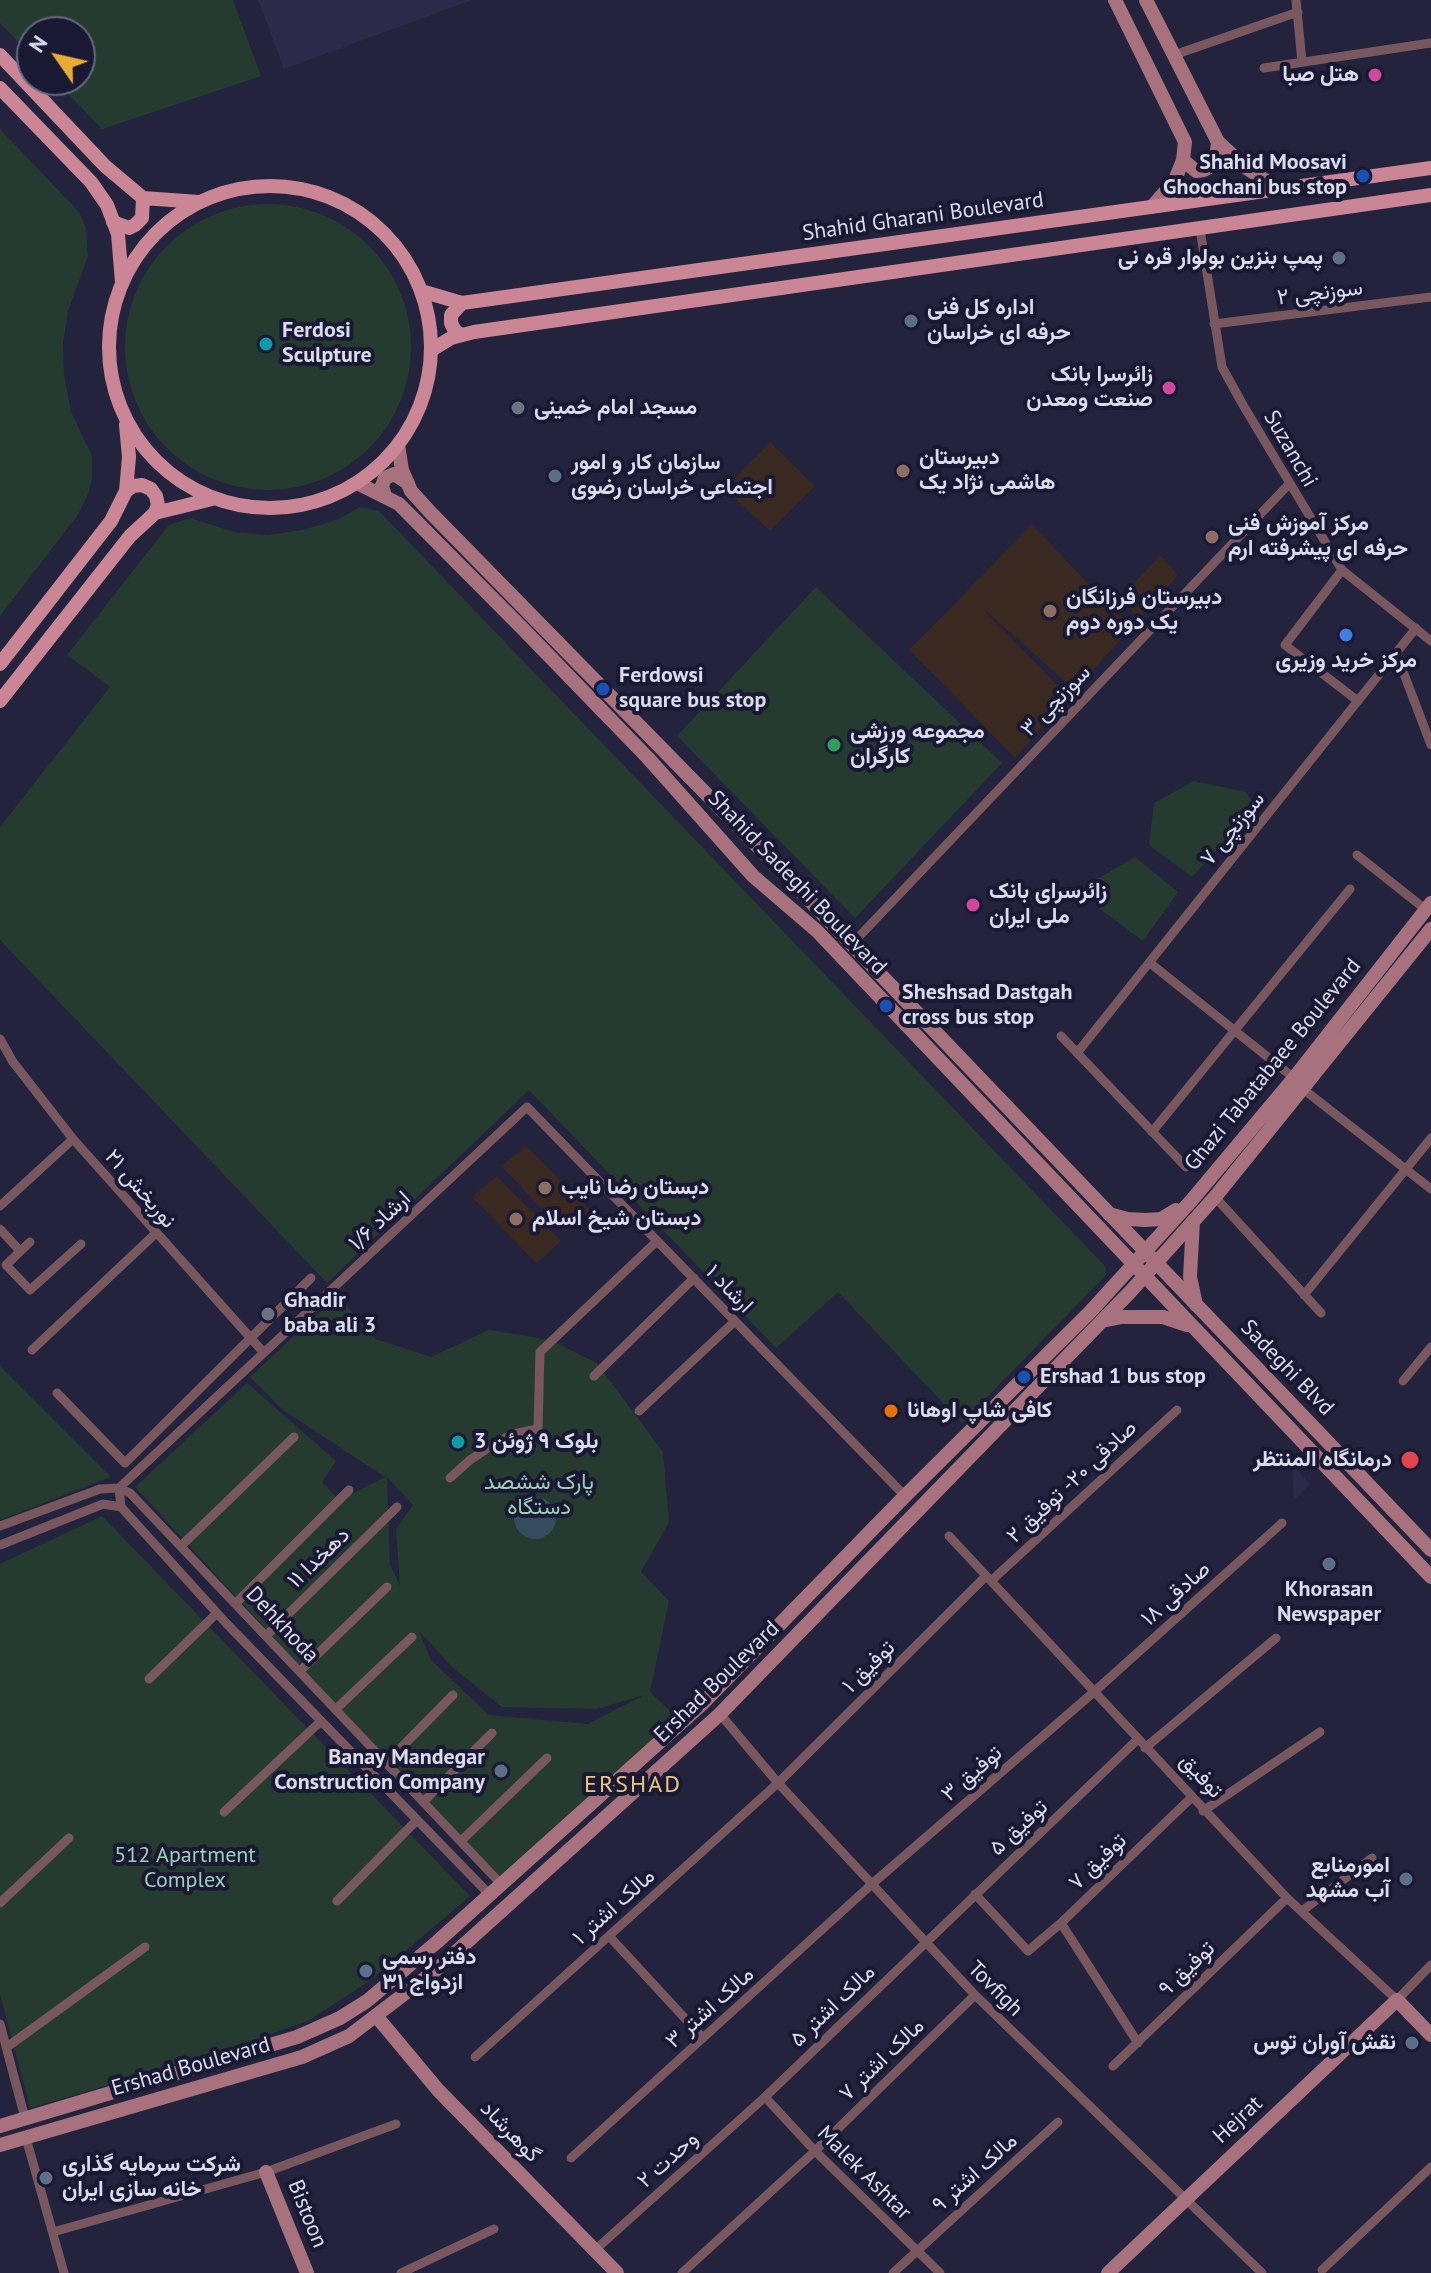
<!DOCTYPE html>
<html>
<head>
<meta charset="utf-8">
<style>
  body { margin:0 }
  #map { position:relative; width:1431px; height:2273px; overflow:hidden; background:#23233d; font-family:"PT Sans",sans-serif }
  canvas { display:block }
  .north { position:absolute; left:16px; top:16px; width:80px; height:80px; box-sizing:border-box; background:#1a1933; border:2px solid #67677d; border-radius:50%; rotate:304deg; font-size:22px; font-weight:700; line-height:32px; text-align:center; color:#dadbed }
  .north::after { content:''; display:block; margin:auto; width:28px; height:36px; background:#e6ac36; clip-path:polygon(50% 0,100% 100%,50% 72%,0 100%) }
</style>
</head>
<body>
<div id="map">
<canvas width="1431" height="2273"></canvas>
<div class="north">N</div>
</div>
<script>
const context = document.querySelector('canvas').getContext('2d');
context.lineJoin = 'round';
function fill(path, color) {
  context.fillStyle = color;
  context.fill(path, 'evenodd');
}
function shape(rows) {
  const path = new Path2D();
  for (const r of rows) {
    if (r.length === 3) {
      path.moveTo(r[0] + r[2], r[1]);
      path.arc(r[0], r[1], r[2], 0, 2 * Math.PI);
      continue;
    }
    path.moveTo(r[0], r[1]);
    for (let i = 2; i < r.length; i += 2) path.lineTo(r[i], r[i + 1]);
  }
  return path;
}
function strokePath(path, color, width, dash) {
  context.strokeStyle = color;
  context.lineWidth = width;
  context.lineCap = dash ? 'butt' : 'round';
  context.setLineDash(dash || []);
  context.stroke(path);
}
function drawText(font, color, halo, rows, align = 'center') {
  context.font = font + ' "PT Sans",Vazirmatn,sans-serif';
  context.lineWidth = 8;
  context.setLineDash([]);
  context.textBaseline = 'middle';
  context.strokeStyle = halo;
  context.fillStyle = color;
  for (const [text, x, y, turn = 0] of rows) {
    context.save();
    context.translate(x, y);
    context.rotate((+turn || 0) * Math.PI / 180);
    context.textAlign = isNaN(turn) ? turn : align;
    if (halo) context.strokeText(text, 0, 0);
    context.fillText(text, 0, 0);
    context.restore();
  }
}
fill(shape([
  [258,0,472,0,284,69],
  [1292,1464,1310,1484,1294,1500]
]), '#2b2a4b');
fill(shape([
  [770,442,815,486,770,531,725,489],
  [1032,525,1131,628,1075,690,980,606,1069,697,1015,758,909,650],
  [1161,555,1178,575,1139,619,1120,597],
  [526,1146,590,1210,565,1233,501,1166],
  [497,1176,561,1241,536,1263,472,1197]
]), '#3a2920');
fill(shape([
  [0,0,233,0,261,76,102,129,55,80,80,80,80,32,32,32,32,56,0,23],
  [0,129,79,212,86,228,88,256,68,311,63,343,64,375,71,412,92,456,92,479,87,497,77,516,0,616],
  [268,347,143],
  [360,507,379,511,1105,1266,1106,1275,962,1423,838,1292,776,1348,529,1090,327,1283,0,940,0,827,110,687,67,655,169,525,190,518,234,532,268,535,303,530,339,519],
  [816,587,1002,763,855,918,677,736],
  [1194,781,1246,792,1256,807,1192,877,1149,845,1154,803],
  [1135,857,1178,892,1143,941,1100,909,1092,882],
  [338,1295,375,1339,431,1357,489,1330,550,1340,597,1363,663,1452,669,1522,641,1572,669,1601,650,1692,682,1722,501,1884,135,1487,247,1383,336,1461,322,1482,339,1500,385,1477,283,1410,250,1377],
  [387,1477,413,1505,396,1529,400,1586,390,1564],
  [419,1631,452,1667,502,1707,597,1709,644,1695,588,1724,489,1715,431,1660],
  [0,1366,111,1477,0,1520],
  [102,1516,470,1896,374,1978,308,2021,211,2055,30,2108,0,1994,0,1564]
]), '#253b2f');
fill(shape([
  [535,1518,21]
]), '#354c5f');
strokePath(shape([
  [1296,0,1302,62],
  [1174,55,1298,12],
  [1264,68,1431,43],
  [1200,229,1222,367,1243,405,1342,570,1431,641],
  [1214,324,1431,297],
  [1342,570,1285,645,1358,701],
  [1396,653,1431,745],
  [1357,855,1425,909],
  [851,945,1289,484],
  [1150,963,1294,1078],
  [1061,1036,1186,1167],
  [0,1039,13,1062,73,1139,264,1353],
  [1077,1053,1416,628],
  [1303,1089,1431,1189],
  [1152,1132,1350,889],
  [1215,1197,1321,1313],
  [0,1206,73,1139],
  [0,1229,20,1251],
  [30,1242,6,1265,30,1290,81,1244],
  [1304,1295,1431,1138],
  [32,1350,155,1234],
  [594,1376,694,1278],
  [1403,1381,1431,1347],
  [57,1393,125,1463,311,1278],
  [639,1411,735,1321],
  [450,1478,470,1460,495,1443,513,1434,538,1429,540,1352,657,1241],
  [121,1507,119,1488,527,1107,905,1496],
  [0,1526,100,1489,119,1488,130,1493,501,1884],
  [949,1536,1287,1898,1397,2000,1431,1965],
  [0,1545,103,1504,121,1507,226,1623,489,1894],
  [181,1546,294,1437],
  [991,1581,1177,1410],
  [236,1603,349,1490],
  [267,1635,397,1507],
  [300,1671,387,1587],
  [149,1679,217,1613],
  [336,1709,412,1637],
  [720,1714,778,1783,975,1995,1262,2273],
  [1145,1748,1276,1638],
  [387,1762,453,1695],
  [424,1801,492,1733],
  [1203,1811,1320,1732],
  [224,1812,321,1721],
  [461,1841,547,1758],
  [975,1894,1028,1951,1061,1923,1191,1798],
  [337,1901,417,1820],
  [0,1903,69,1838],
  [1302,1911,1372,1858],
  [1061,1923,1138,2043],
  [609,1936,703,2038],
  [0,2024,25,2118],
  [7,2047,145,1947],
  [475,2057,778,1783,986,1576],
  [1113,2066,1287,1898],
  [765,2097,815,2151,940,2273],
  [26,2138,64,2273],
  [571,2158,872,1884,1095,1691,1282,1523],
  [53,2232,266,2172,396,2124],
  [595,2250,765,2097,1137,1740],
  [1322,2270,1431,2167],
  [401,2273,494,2229],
  [682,2273,815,2151,975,1995],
  [893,2273,1058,2122]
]), '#79575e', 9);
strokePath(shape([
  [1115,0,1185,142,1183,160,1175,180,1152,207],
  [1146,0,1218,142,1245,167,1277,188],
  [1183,160,1196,171,1204,170,1211,166,1216,159,1218,142],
  [398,445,402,470,411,491,430,512,769,858,1431,1550],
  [357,483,399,504,525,631,648,758,753,876,817,931,1431,1577],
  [385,496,382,486,385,478,394,474,408,483],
  [1109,1214,1128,1219,1145,1220,1161,1219,1176,1210],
  [1193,1221,1190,1277,1196,1305],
  [1102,1321,1122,1317,1163,1317,1187,1325],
  [377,2017,438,2090,617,2273],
  [0,2126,297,2037,340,2018,367,2001,437,1942,702,1704,905,1496,1090,1312,1191,1201,1294,1078,1431,903],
  [0,2145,302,2057,349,2036,437,1969,720,1714,1131,1291,1215,1197,1431,929],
  [266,2172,307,2273],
  [1108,2273,1397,2000,1431,2035]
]), '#a7727e', 14);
strokePath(shape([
  [0,55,105,166,143,198,199,202],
  [0,88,91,182,107,205,118,234,122,282],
  [270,347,161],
  [113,222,129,228,135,225,142,218,143,198],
  [421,291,462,303,1431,168],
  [462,335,455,331,451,323,451,315,462,303],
  [433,349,451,338,474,332,1431,195],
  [126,491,133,486,142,485,151,489,156,496,158,505,155,513],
  [0,664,111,521,126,491,129,457,126,425],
  [0,701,130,536,155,513,212,499]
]), '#cb8696', 14);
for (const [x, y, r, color] of [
  [1375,75,8,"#d1479c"],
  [1363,176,8,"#1a4fb4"],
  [1339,258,8,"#5c6f8a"],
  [911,321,8,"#5c6f8a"],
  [266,344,8,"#0f9aa8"],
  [1169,388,8,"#d1479c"],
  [518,408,8,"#6b7280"],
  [903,471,8,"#8d6e63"],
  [555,476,8,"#5c6f8a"],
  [1212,537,8,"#8d6e63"],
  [1050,611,8,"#8d6e63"],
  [1346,635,8,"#3f7fe0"],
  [603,689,8,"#1a4fb4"],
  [834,745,8,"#2e9e5b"],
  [973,905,8,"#d1479c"],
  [886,1006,8,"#1a4fb4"],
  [545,1188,8,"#8d6e63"],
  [516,1219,8,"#8d6e63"],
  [268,1314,8,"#6b7280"],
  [1024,1377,8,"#1a4fb4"],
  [891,1411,8,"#e8710a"],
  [458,1442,8,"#0f9aa8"],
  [1410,1460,10,"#e0444e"],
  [1329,1564,8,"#5c6f8a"],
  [501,1771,8,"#5c6f8a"],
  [1406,1879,8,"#5c6f8a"],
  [366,1971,8,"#5c6f8a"],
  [1412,2043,8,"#5c6f8a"],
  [46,2178,8,"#5c6f8a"]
]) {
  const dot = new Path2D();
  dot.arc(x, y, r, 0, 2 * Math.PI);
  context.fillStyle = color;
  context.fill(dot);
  strokePath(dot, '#1a1933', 3);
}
drawText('bold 22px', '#dadbed', '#1a1933', [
  ["هتل صبا",1359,75,"right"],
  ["Shahid Moosavi",1347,163,"right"],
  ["Ghoochani bus stop",1347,188,"right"],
  ["پمپ بنزین بولوار قره نی",1323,258,"right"],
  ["اداره کل فنی",927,308],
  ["حرفه ای خراسان",927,333],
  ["Ferdosi",282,331],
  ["Sculpture",282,356],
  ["زائرسرا بانک",1153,375,"right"],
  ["صنعت ومعدن",1153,400,"right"],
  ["مسجد امام خمینی",534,408],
  ["دبیرستان",919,458],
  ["هاشمی نژاد یک",919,483],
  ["سازمان کار و امور",571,463],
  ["اجتماعی خراسان رضوی",571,488],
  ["مرکز آموزش فنی",1228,524],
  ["حرفه ای پیشرفته ارم",1228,549],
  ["دبیرستان فرزانگان",1066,598],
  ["یک دوره دوم",1066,623],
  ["مرکز خرید وزیری",1346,661,"center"],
  ["Ferdowsi",619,676],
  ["square bus stop",619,701],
  ["مجموعه ورزشی",850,732],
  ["کارگران",850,757],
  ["زائرسرای بانک",989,892],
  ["ملی ایران",989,917],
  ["Sheshsad Dastgah",902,993],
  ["cross bus stop",902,1018],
  ["دبستان رضا نایب",561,1188],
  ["دبستان شیخ اسلام",532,1219],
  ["Ghadir",284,1301],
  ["baba ali 3",284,1326],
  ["Ershad 1 bus stop",1040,1377],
  ["کافی شاپ اوهانا",907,1411],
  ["بلوک ۹ ژوئن 3",474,1442],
  ["درمانگاه المنتظر",1392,1460,"right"],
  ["Khorasan",1329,1590,"center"],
  ["Newspaper",1329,1615,"center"],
  ["Banay Mandegar",485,1758,"right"],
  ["Construction Company",485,1783,"right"],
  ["امورمنابع",1390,1866,"right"],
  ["آب مشهد",1390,1891,"right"],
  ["دفتر رسمی",382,1958],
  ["ازدواج ۳۱",382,1983],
  ["نقش آوران توس",1396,2043,"right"],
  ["شرکت سرمایه گذاری",62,2165],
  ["خانه سازی ایران",62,2190]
], 'left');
drawText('22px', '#dadbed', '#1a1933', [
  ["Shahid Gharani Boulevard",923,217,-8],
  ["سوزنچی ۲",1320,293,-7],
  ["Suzanchi",1290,449,60],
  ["سوزنچی ۳",1056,701,-46],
  ["سوزنچی ۷",1233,829,-51],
  ["Shahid Sadeghi Boulevard",797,883,46],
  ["Ghazi Tabatabaee Boulevard",1273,1065,-51],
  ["نوربخش ۲۱",140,1189,49],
  ["ارشاد ۱/۶",380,1221,-43],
  ["ارشاد ۱",729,1289,46],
  ["Sadeghi Blvd",1287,1368,46],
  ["صادقی ۲۰- توفیق ۲",1072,1482,-43],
  ["دهخدا ۱۱",319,1558,-44],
  ["صادقی ۱۸",1176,1594,-42],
  ["Dehkhoda",282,1625,47],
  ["توفیق ۱",869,1667,-45],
  ["Ershad Boulevard",717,1682,-44],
  ["توفیق ۳",972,1774,-41],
  ["توفیق",1201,1776,47],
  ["توفیق ۵",1019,1828,-43],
  ["توفیق ۷",1098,1862,-44],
  ["مالک اشتر ۱",614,1907,-42],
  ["توفیق ۹",1187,1969,-44],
  ["Tovfigh",995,1989,45],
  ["مالک اشتر ۵",833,2006,-44],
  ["مالک اشتر ۳",710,2008,-42],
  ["مالک اشتر ۷",882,2060,-44],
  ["Ershad Boulevard",191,2067,-16],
  ["Hejrat",1238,2120,-43],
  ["گوهرشاد",510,2132,46],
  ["وحدت ۲",668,2160,-42],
  ["Malek Ashtar",864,2173,45],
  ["مالک اشتر ۹",975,2173,-42],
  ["Bistoon",307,2214,68]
]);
drawText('22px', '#9bd2b3', '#1a1933', [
  ["پارک‌ ششصد",539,1483],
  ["دستگاه",539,1508],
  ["512 Apartment",185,1856],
  ["Complex",185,1881]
]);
context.letterSpacing = '2px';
drawText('24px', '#ecc47d', '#1a1933', [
  ["ERSHAD",633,1785]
]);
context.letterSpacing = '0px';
</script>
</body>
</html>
